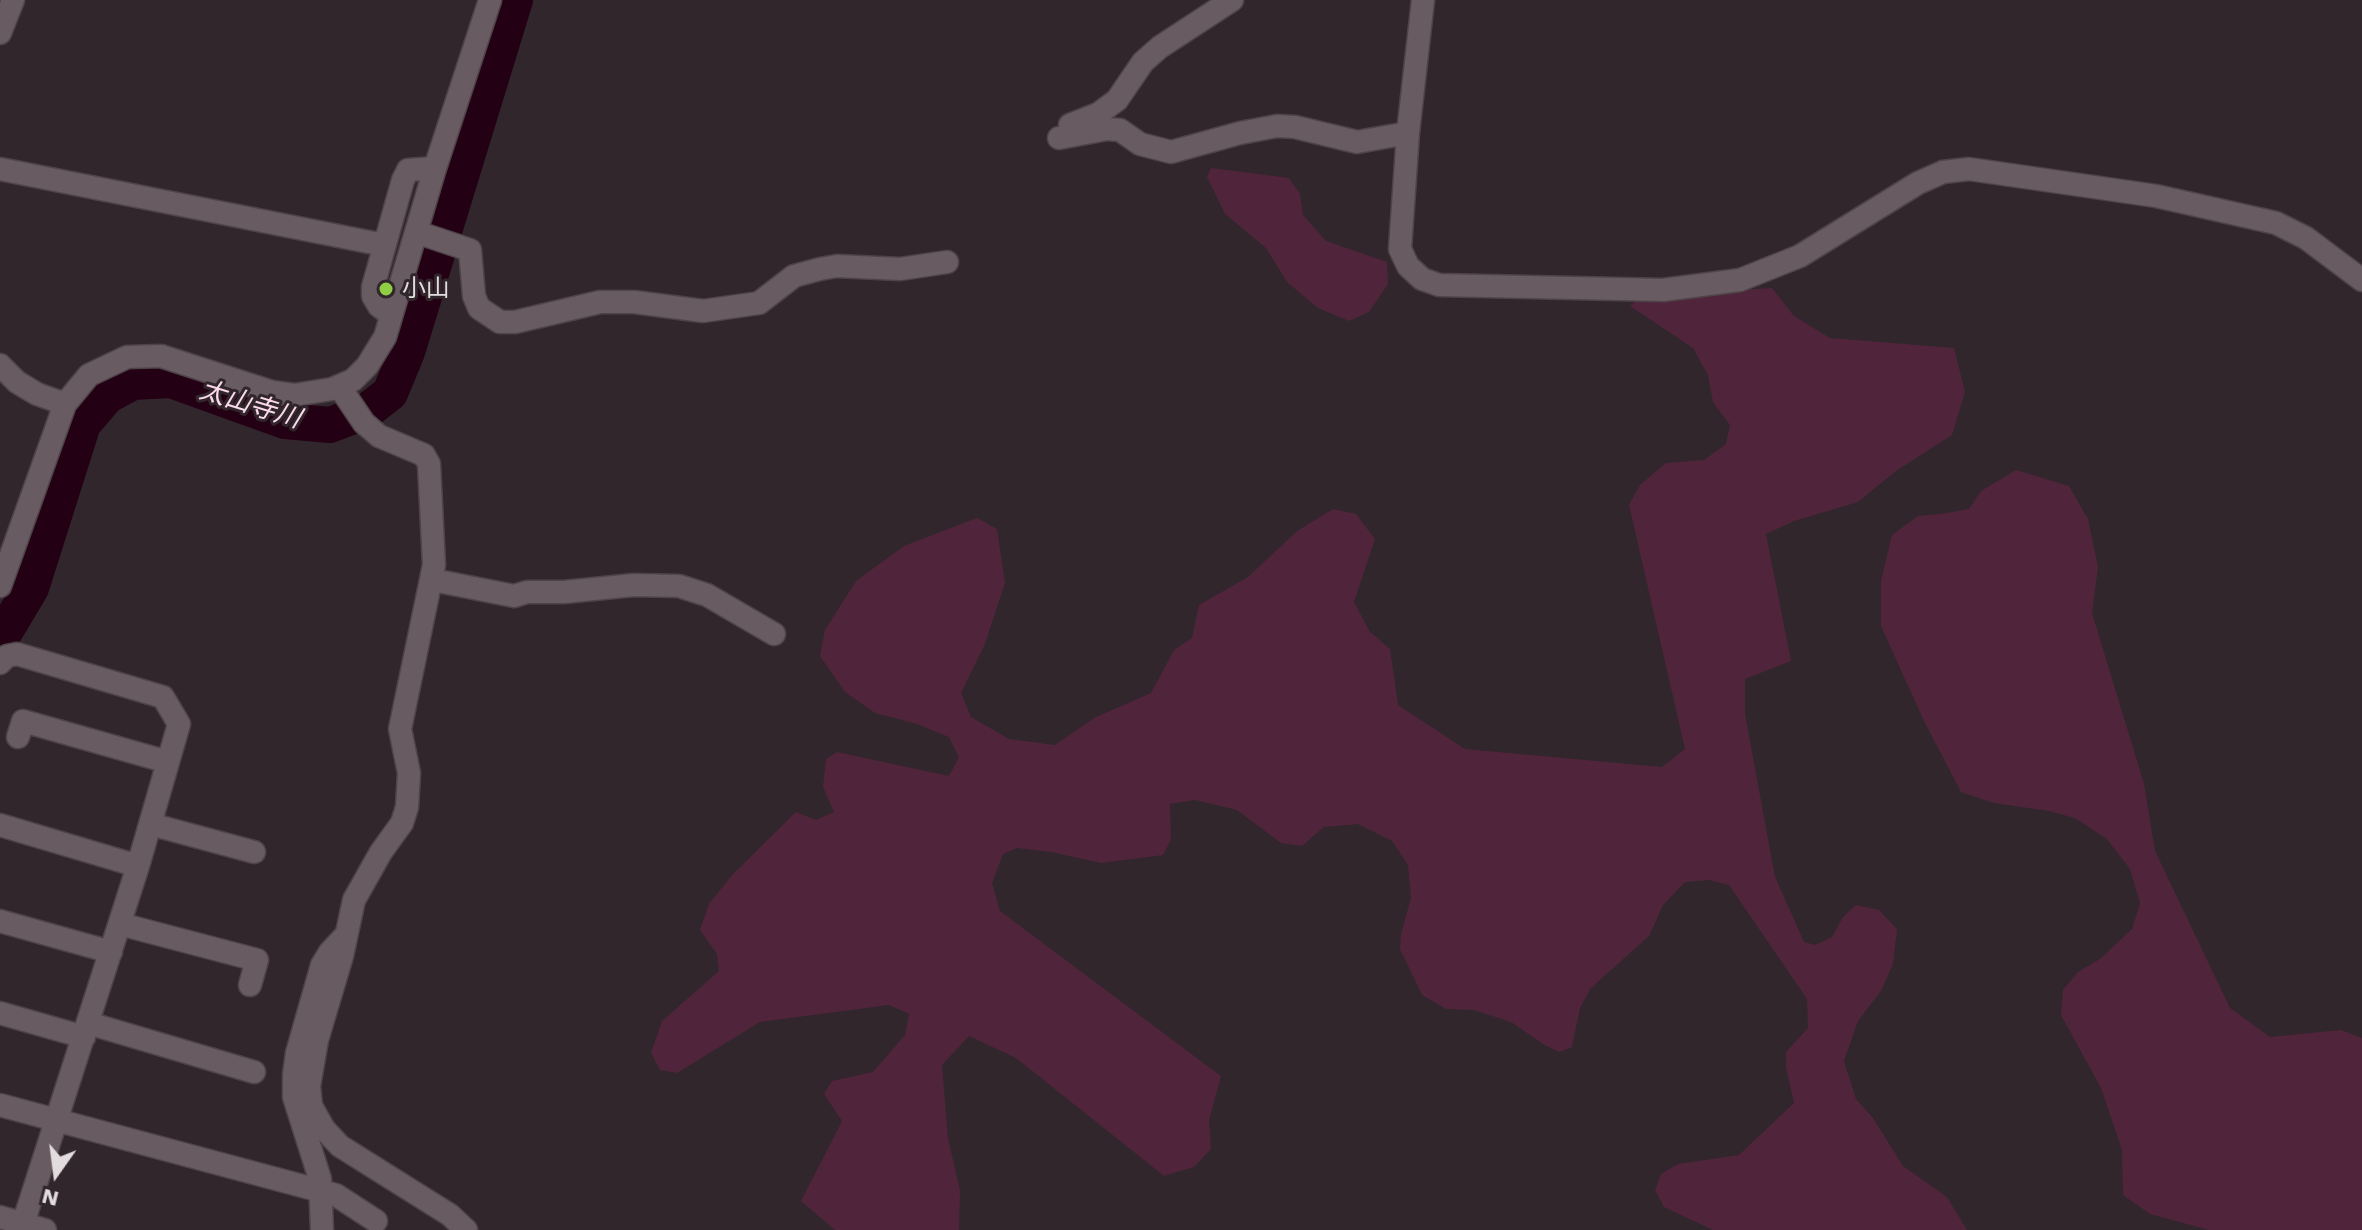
<!DOCTYPE html>
<html>
<head>
<meta charset="utf-8">
<style>
  body { margin:0 }
  #map { position:relative; width:2362px; height:1230px; overflow:hidden; background:#31262b; font-family:"Work Sans",sans-serif }
  canvas { display:block }
  .north { position:absolute; left:16px; top:1134px; width:80px; height:80px; -webkit-text-stroke:6px #31262b; paint-order:stroke; rotate:194deg; font-size:22px; font-weight:700; line-height:32px; text-align:center; color:#e3dcdf }
  .north::after { content:''; display:block; margin:auto; width:28px; height:36px; background:#e3dcdf; clip-path:polygon(50% 0,100% 100%,50% 72%,0 100%) }
</style>
</head>
<body>
<div id="map">
<canvas width="2362" height="1230"></canvas>
<div class="north">N</div>
</div>
<script>
const context = document.querySelector('canvas').getContext('2d');
context.lineJoin = 'round';
function fill(path, color) {
  context.fillStyle = color;
  context.fill(path, 'evenodd');
}
function shape(rows) {
  const path = new Path2D();
  for (const r of rows) {
    path.moveTo(r[0], r[1]);
    for (let i = 2; i < r.length; i += 2) path.lineTo(r[i], r[i + 1]);
  }
  return path;
}
function strokePath(path, color, width, dash) {
  context.strokeStyle = color;
  context.lineWidth = width;
  context.lineCap = dash ? 'butt' : 'round';
  context.setLineDash(dash || []);
  context.stroke(path);
}
function drawText(font, color, halo, rows, align = 'center') {
  context.font = font + ' "Work Sans","Noto Sans JP",sans-serif';
  context.lineWidth = 6;
  context.setLineDash([]);
  context.textBaseline = 'middle';
  context.strokeStyle = halo;
  context.fillStyle = color;
  for (const [text, x, y, turn = 0] of rows) {
    context.save();
    context.translate(x, y);
    context.rotate((+turn || 0) * Math.PI / 180);
    context.textAlign = isNaN(turn) ? turn : align;
    if (halo) context.strokeText(text, 0, 0);
    context.fillText(text, 0, 0);
    context.restore();
  }
}
fill(shape([
  [1211,168,1289,178,1300,194,1303,215,1326,241,1387,262,1388,284,1369,312,1349,321,1318,308,1287,282,1266,248,1225,214,1207,177],
  [1772,288,1794,316,1830,338,1954,348,1965,392,1952,435,1896,471,1858,502,1794,521,1766,534,1791,661,1745,679,1745,714,1775,877,1804,942,1815,945,1832,937,1843,917,1856,905,1879,910,1897,929,1893,964,1881,991,1858,1021,1844,1061,1856,1099,1873,1118,1903,1166,1947,1197,1967,1230,1713,1230,1664,1207,1655,1190,1661,1174,1678,1164,1739,1155,1794,1103,1786,1068,1786,1052,1808,1028,1807,999,1729,885,1709,880,1685,882,1663,905,1649,936,1591,988,1580,1008,1572,1047,1559,1052,1543,1044,1511,1022,1474,1010,1446,1009,1422,995,1400,949,1401,934,1411,898,1408,865,1392,841,1358,824,1324,827,1302,846,1281,843,1237,810,1195,800,1170,804,1171,839,1163,855,1101,863,1051,852,1017,848,1003,854,992,883,1000,911,1221,1076,1209,1120,1211,1149,1194,1167,1164,1176,1016,1058,969,1036,942,1065,948,1138,960,1190,959,1230,835,1230,801,1201,842,1121,824,1094,832,1081,873,1072,905,1035,909,1014,889,1005,760,1022,677,1073,660,1070,651,1053,662,1021,719,971,717,954,700,930,709,904,733,874,796,812,816,820,834,812,823,787,826,759,837,752,949,776,959,757,949,737,917,724,875,713,845,692,820,656,825,630,856,581,904,546,977,518,997,529,1005,583,985,644,961,693,971,717,1009,739,1055,745,1094,718,1151,693,1174,650,1192,638,1199,605,1248,577,1297,531,1333,509,1356,514,1375,539,1354,602,1370,632,1390,649,1398,705,1465,749,1662,767,1685,749,1629,505,1640,485,1666,463,1704,460,1726,444,1730,425,1713,402,1708,375,1693,348,1630,306,1642,296],
  [2016,470,2069,486,2088,519,2098,567,2092,613,2144,784,2155,851,2230,1008,2270,1037,2341,1030,2362,1038,2362,1230,2209,1230,2150,1214,2123,1195,2122,1150,2101,1088,2061,1015,2063,990,2078,972,2100,959,2132,929,2140,903,2130,869,2107,839,2075,818,2049,811,1994,803,1961,792,1924,721,1881,626,1881,581,1892,535,1918,516,1941,514,1969,509,1981,491]
]), '#50253b');
strokePath(shape([
  [0,640,31,588,83,424,107,396,133,382,171,380,285,421,330,425,367,411,390,393,407,352,515,0]
]), '#240014', 36);
const minor = shape([
  [1423,0,1408,133,1400,249,1408,266,1422,279,1439,285,1663,290,1740,280,1800,256,1918,183,1943,172,1969,169,2156,196,2276,223,2306,238,2362,280],
  [0,33,13,0],
  [1070,125,1098,114,1117,100,1143,62,1160,47,1232,0],
  [1059,138,1107,129,1120,130,1140,144,1171,152,1240,133,1277,126,1295,127,1357,142,1408,133],
  [0,169,384,245],
  [416,232,470,250,474,296,479,308,500,322,515,322,600,302,634,302,703,311,759,303,794,276,820,269,837,266,900,269,947,262],
  [391,315,379,306,373,296,373,287,403,180,408,170,435,168],
  [0,365,17,382,37,394,65,404],
  [339,386,364,423,379,436,424,455,429,464,434,565,400,729,409,773,407,807,402,823,381,852,354,900,342,956,317,1040,309,1086,311,1106,324,1129,340,1146,450,1215,466,1230],
  [433,580,514,596,527,592,564,592,634,585,679,586,707,595,774,634],
  [0,586,65,404,89,375,127,357,161,356,272,392,294,395,332,389,353,380,367,366,385,337,435,168,490,0],
  [0,663,7,656,17,654,163,697,179,724,138,866,21,1230],
  [18,737,23,721,168,762],
  [150,824,254,852],
  [0,825,138,866],
  [0,921,111,952],
  [120,924,257,960,250,985],
  [0,1013,84,1037],
  [88,1023,254,1072],
  [0,1105,336,1195,376,1221],
  [0,1217,45,1230],
  [322,1230,320,1179,294,1097,294,1075,297,1053,322,965,330,952,345,936]
]);
strokePath(minor, '#4e4448', 25);
strokePath(minor, '#685b61', 22);
for (const [x, y, r, color] of [
  [386,289,8,"#8fcd42"]
]) {
  const dot = new Path2D();
  dot.arc(x, y, r, 0, 2 * Math.PI);
  context.fillStyle = color;
  context.fill(dot);
  strokePath(dot, '#31262b', 3);
}
drawText('24px', '#e3dcdf', '#31262b', [
  ["小山",402,289]
], 'left');
drawText('italic 26px', '#fbdae9', '#31262b', [
  ["太山寺川",250,405,17]
]);
</script>
</body>
</html>
